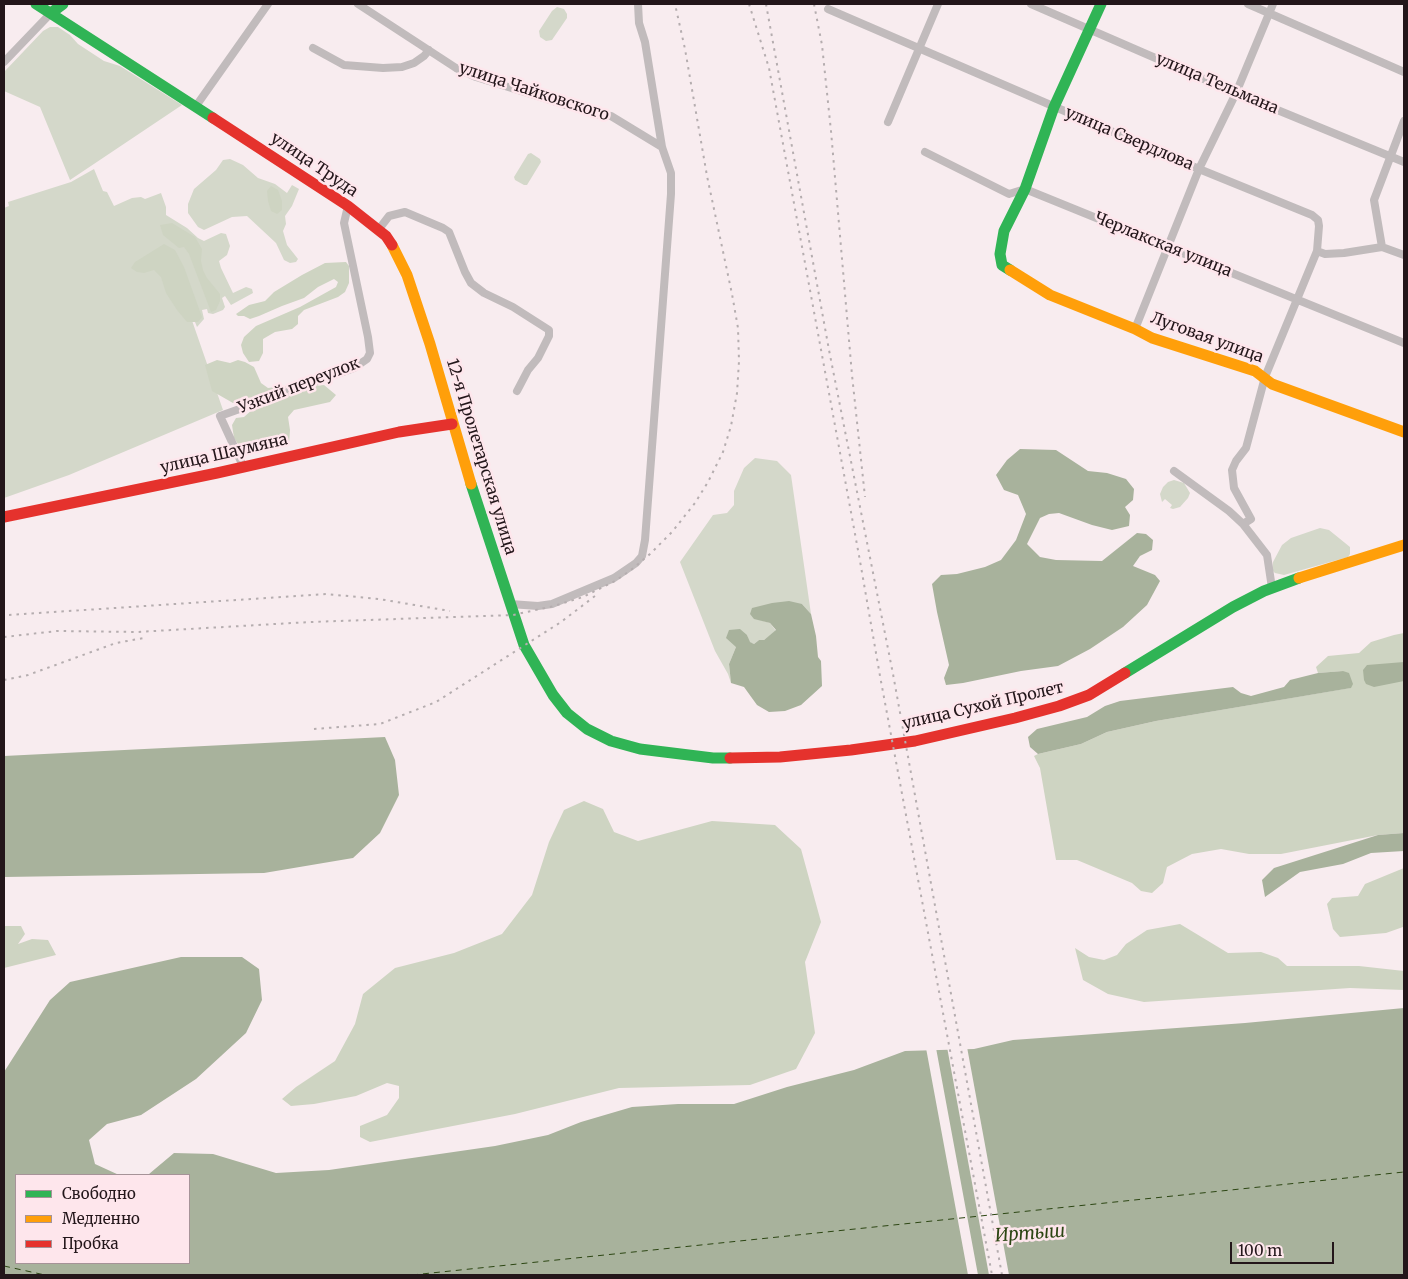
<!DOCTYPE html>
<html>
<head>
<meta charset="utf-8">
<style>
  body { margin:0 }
  #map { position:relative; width:1408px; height:1279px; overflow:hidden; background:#f8ecef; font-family:Merriweather,serif }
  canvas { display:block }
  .frame { position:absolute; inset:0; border:5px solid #23161a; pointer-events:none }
  .legend { position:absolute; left:15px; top:1174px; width:175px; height:90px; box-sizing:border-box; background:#fee6ec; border:1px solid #a69398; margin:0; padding:6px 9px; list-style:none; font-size:15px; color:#23161a }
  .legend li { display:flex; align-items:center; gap:10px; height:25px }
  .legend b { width:25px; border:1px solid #a69398 }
  .scale { position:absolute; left:1230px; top:1242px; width:104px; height:22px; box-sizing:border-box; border:2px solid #23161a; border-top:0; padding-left:6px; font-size:15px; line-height:18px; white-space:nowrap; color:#23161a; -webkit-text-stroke:4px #fee6ec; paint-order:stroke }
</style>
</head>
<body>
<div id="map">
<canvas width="1408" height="1279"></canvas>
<div class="frame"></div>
<ul class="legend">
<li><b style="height:6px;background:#30b455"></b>Свободно</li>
<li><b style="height:6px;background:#ff9f0a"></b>Медленно</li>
<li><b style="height:6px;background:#e5322d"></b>Пробка</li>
</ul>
<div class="scale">100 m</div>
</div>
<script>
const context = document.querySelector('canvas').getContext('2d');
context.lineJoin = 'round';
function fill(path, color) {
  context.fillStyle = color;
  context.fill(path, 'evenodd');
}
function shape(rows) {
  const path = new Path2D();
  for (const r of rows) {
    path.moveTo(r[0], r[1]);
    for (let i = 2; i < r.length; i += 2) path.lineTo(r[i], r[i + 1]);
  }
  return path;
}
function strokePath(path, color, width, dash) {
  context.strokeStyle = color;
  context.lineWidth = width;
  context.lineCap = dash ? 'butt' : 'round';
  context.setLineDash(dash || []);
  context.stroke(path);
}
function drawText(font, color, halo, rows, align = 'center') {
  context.font = font + ' Merriweather,serif';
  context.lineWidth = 5;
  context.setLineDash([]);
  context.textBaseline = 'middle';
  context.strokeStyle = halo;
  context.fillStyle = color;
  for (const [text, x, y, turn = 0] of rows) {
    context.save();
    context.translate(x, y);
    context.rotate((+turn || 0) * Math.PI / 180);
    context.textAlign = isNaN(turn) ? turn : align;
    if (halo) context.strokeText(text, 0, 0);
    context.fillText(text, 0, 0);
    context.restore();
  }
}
fill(shape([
  [557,7,564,9,567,14,567,18,554,37,552,40,546,41,540,37,539,31,552,11],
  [50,27,58,27,70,35,78,44,104,61,120,66,182,105,70,180,40,107,4,91,4,72,43,31],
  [531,153,540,159,541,162,527,185,524,185,515,180,514,177,528,154],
  [230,159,243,165,258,178,275,184,287,193,292,185,299,189,292,206,285,216,286,224,283,231,287,245,298,259,296,262,290,263,284,260,276,243,247,216,232,217,204,230,198,227,188,213,188,204,194,189,216,170,223,160],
  [94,169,103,191,107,192,114,206,132,198,141,197,145,199,161,193,166,207,166,215,187,228,198,238,204,241,221,233,226,234,230,246,227,255,219,261,221,268,233,293,246,287,252,289,253,293,231,305,225,296,222,298,225,307,223,310,213,314,208,313,207,309,202,310,204,319,197,327,178,280,223,410,69,475,4,498,4,208,9,206,8,202,71,182],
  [755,458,777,461,791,475,811,614,802,604,754,618,770,623,776,631,764,640,759,640,754,644,749,642,747,635,736,647,729,664,731,683,728,674,715,651,680,562,713,515,727,513,734,505,734,491,744,468],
  [1174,480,1184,483,1190,493,1188,498,1180,507,1173,509,1170,508,1172,505,1165,499,1162,502,1160,494,1163,487,1168,482],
  [1320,528,1329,530,1350,547,1350,554,1348,557,1284,575,1275,573,1272,570,1273,562,1282,545,1291,538]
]), '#d4d8ca');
fill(shape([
  [271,186,278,190,282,201,282,210,277,214,271,211,268,201,267,191],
  [172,223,195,237,202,249,201,261,203,270,207,278,220,294,220,301,216,310,211,312,189,254,184,247,179,248,163,235,160,225],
  [164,244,175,250,184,267,202,317,198,322,187,322,177,310,166,293,161,277,154,270,144,273,137,272,131,268,135,262],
  [346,262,349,266,349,283,345,292,338,297,304,310,298,316,298,324,292,329,275,332,263,339,263,353,259,361,249,362,243,353,241,345,244,337,256,326,300,307,336,287,338,282,334,279,318,287,304,298,282,306,259,316,250,319,244,316,238,316,236,314,249,305,265,301,274,292,302,275,325,263],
  [217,360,230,363,238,360,245,362,254,367,261,383,268,388,287,386,289,396,314,386,324,385,336,395,330,402,294,410,288,417,290,430,289,444,274,449,248,451,240,447,234,438,232,425,236,418,244,417,253,409,251,401,245,400,233,403,212,391,205,365],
  [1404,633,1404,833,1378,835,1281,854,1249,854,1221,849,1192,854,1167,867,1163,883,1152,893,1141,891,1132,883,1077,860,1056,860,1040,768,1034,756,1038,754,1081,744,1107,732,1156,721,1350,688,1343,671,1318,673,1316,667,1328,656,1359,653,1371,642,1394,635],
  [584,801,603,809,614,832,638,841,712,821,775,825,801,849,821,922,805,962,815,1033,796,1069,750,1085,619,1088,515,1114,370,1142,360,1137,360,1126,387,1115,399,1098,399,1086,387,1083,356,1096,314,1104,291,1106,282,1099,296,1087,335,1061,355,1024,363,994,395,968,454,953,502,934,532,895,549,842,564,810],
  [1404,868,1404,921,1403,927,1386,933,1340,937,1333,929,1327,904,1332,898,1358,896,1365,884],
  [1180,924,1228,953,1261,952,1278,958,1287,966,1359,966,1404,971,1404,990,1350,988,1144,1002,1108,994,1083,980,1075,948,1089,957,1104,960,1117,955,1126,944,1147,930],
  [4,926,21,926,25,934,18,944,32,939,48,940,56,955,4,968]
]), '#ced4c2');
fill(shape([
  [1020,449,1056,450,1088,471,1107,473,1126,479,1134,489,1133,500,1125,507,1130,515,1129,526,1112,530,1092,525,1059,513,1049,514,1040,518,1027,544,1040,557,1056,560,1102,561,1137,533,1146,534,1153,540,1152,550,1140,556,1133,566,1155,575,1160,581,1147,605,1123,627,1090,649,1058,666,1021,671,963,683,946,685,944,678,949,665,937,612,932,584,941,575,957,574,985,567,1001,560,1016,540,1026,514,1018,495,1004,490,996,475,1007,460],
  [789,601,802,604,811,614,816,636,818,657,821,661,822,686,801,705,785,711,769,712,757,705,744,687,731,683,729,664,736,647,726,638,729,630,740,629,747,635,750,642,754,644,759,640,764,640,776,630,770,623,754,619,750,614,752,608,772,603],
  [1404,662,1404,681,1374,687,1366,684,1364,680,1363,670,1367,665],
  [1343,671,1349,673,1353,684,1351,688,1156,721,1107,732,1081,744,1038,754,1030,747,1028,737,1037,729,1087,717,1105,706,1120,701,1233,687,1241,693,1251,696,1284,687,1290,680,1318,673],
  [385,737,395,760,399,795,380,833,353,858,264,873,4,877,4,756],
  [1404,833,1404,851,1371,853,1343,864,1300,872,1265,897,1262,880,1274,868,1378,835],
  [181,957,242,957,259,969,262,1000,246,1033,196,1079,141,1115,107,1124,89,1140,95,1164,119,1175,16,1175,16,1263,189,1263,189,1175,129,1175,149,1174,174,1153,213,1154,276,1173,329,1170,495,1146,548,1135,581,1122,632,1107,678,1104,734,1104,787,1087,854,1070,905,1051,974,1049,1013,1040,1245,1023,1404,1008,1404,1275,4,1275,4,1072,50,1000,70,982]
]), '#a8b29c');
fill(shape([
  [947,1047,967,1047,1009,1275,989,1275],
  [926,1048,936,1048,978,1275,968,1275]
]), '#f8ecef');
strokePath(shape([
  [4,1266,45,1275],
  [412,1275,1404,1172]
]), '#2c4613', 1, [6, 5]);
strokePath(shape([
  [358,4,456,68,476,77,595,114,611,116,662,147],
  [1031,4,1236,93,1404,162],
  [1248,4,1404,72],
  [828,9,1199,169,1312,215,1318,220,1319,226,1317,251,1325,254,1344,253,1382,247,1404,255],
  [313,48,344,65,383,68,402,67,414,63,424,56,429,50],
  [4,62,51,13],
  [196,106,268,4],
  [888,122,938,4],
  [925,152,1009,194,1025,189,1404,343],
  [379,229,389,216,405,212,443,228,449,232,465,272,471,283,484,293,513,307,549,330,549,336,538,358,528,370,517,391],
  [1382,247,1374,200,1404,121],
  [1135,329,1199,169,1236,93,1273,4],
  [243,466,220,416,354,368,367,359,370,353,368,337,344,223,348,206],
  [1174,471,1229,511,1243,524,1267,555,1272,588],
  [1243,524,1251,519,1234,488,1232,470,1236,461,1246,448,1265,377,1317,251],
  [510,604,538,606,552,604,614,578,636,563,642,556,645,540,671,194,671,173,662,147,645,42,639,23,638,4]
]), '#c1bbbc', 8);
strokePath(shape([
  [36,4,213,118],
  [51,13,63,4],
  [1010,270,1002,265,1000,254,1004,231,1025,189,1054,107,1101,4],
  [471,484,524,645,553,695,567,713,587,729,611,741,640,749,713,758,730,758],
  [1125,673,1233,607,1264,591,1299,578]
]), '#30b455', 11);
strokePath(shape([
  [392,245,407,275,430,344,471,484],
  [1010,270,1050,295,1135,329,1152,338,1255,371,1272,384,1404,432],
  [1299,578,1404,545]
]), '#ff9f0a', 11);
strokePath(shape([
  [213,118,348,206,386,236,392,245],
  [4,517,217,473,399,432,452,424],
  [730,758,780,757,851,750,915,741,1015,718,1059,706,1089,695,1125,673]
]), '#e5322d', 11);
strokePath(shape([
  [749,4,769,68,860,561,880,676,992,1275],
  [766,4,829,350,893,674,1002,1275],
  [814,4,822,45,831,131,852,375,865,497],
  [9,615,326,594,379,599,450,611],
  [4,637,57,631,137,632,310,622,513,615,554,606,583,597,615,581,631,570,650,554,672,532,695,503,708,482,723,452,731,426,737,393,739,361,738,328,732,294,707,176,685,49,675,4],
  [4,680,28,675,116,643,144,638],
  [314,729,380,724,436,702,561,622,595,596]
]), '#b5adaf', 2, [2.5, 5]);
drawText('16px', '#23161a', '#fee6ec', [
  ["улица Тельмана",1217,84,23],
  ["улица Чайковского",534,92,18],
  ["улица Свердлова",1129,139,23],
  ["улица Труда",314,165,34],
  ["Черлакская улица",1163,245,22],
  ["Луговая улица",1207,338,20],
  ["Узкий переулок",299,386,-21],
  ["улица Шаумяна",224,454,-13],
  ["12-я Пролетарская улица",481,457,73],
  ["улица Сухой Пролет",983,706,-13]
]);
drawText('italic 18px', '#2c4613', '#fee6ec', [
  ["Иртыш",1030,1234,-4]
]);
</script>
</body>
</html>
